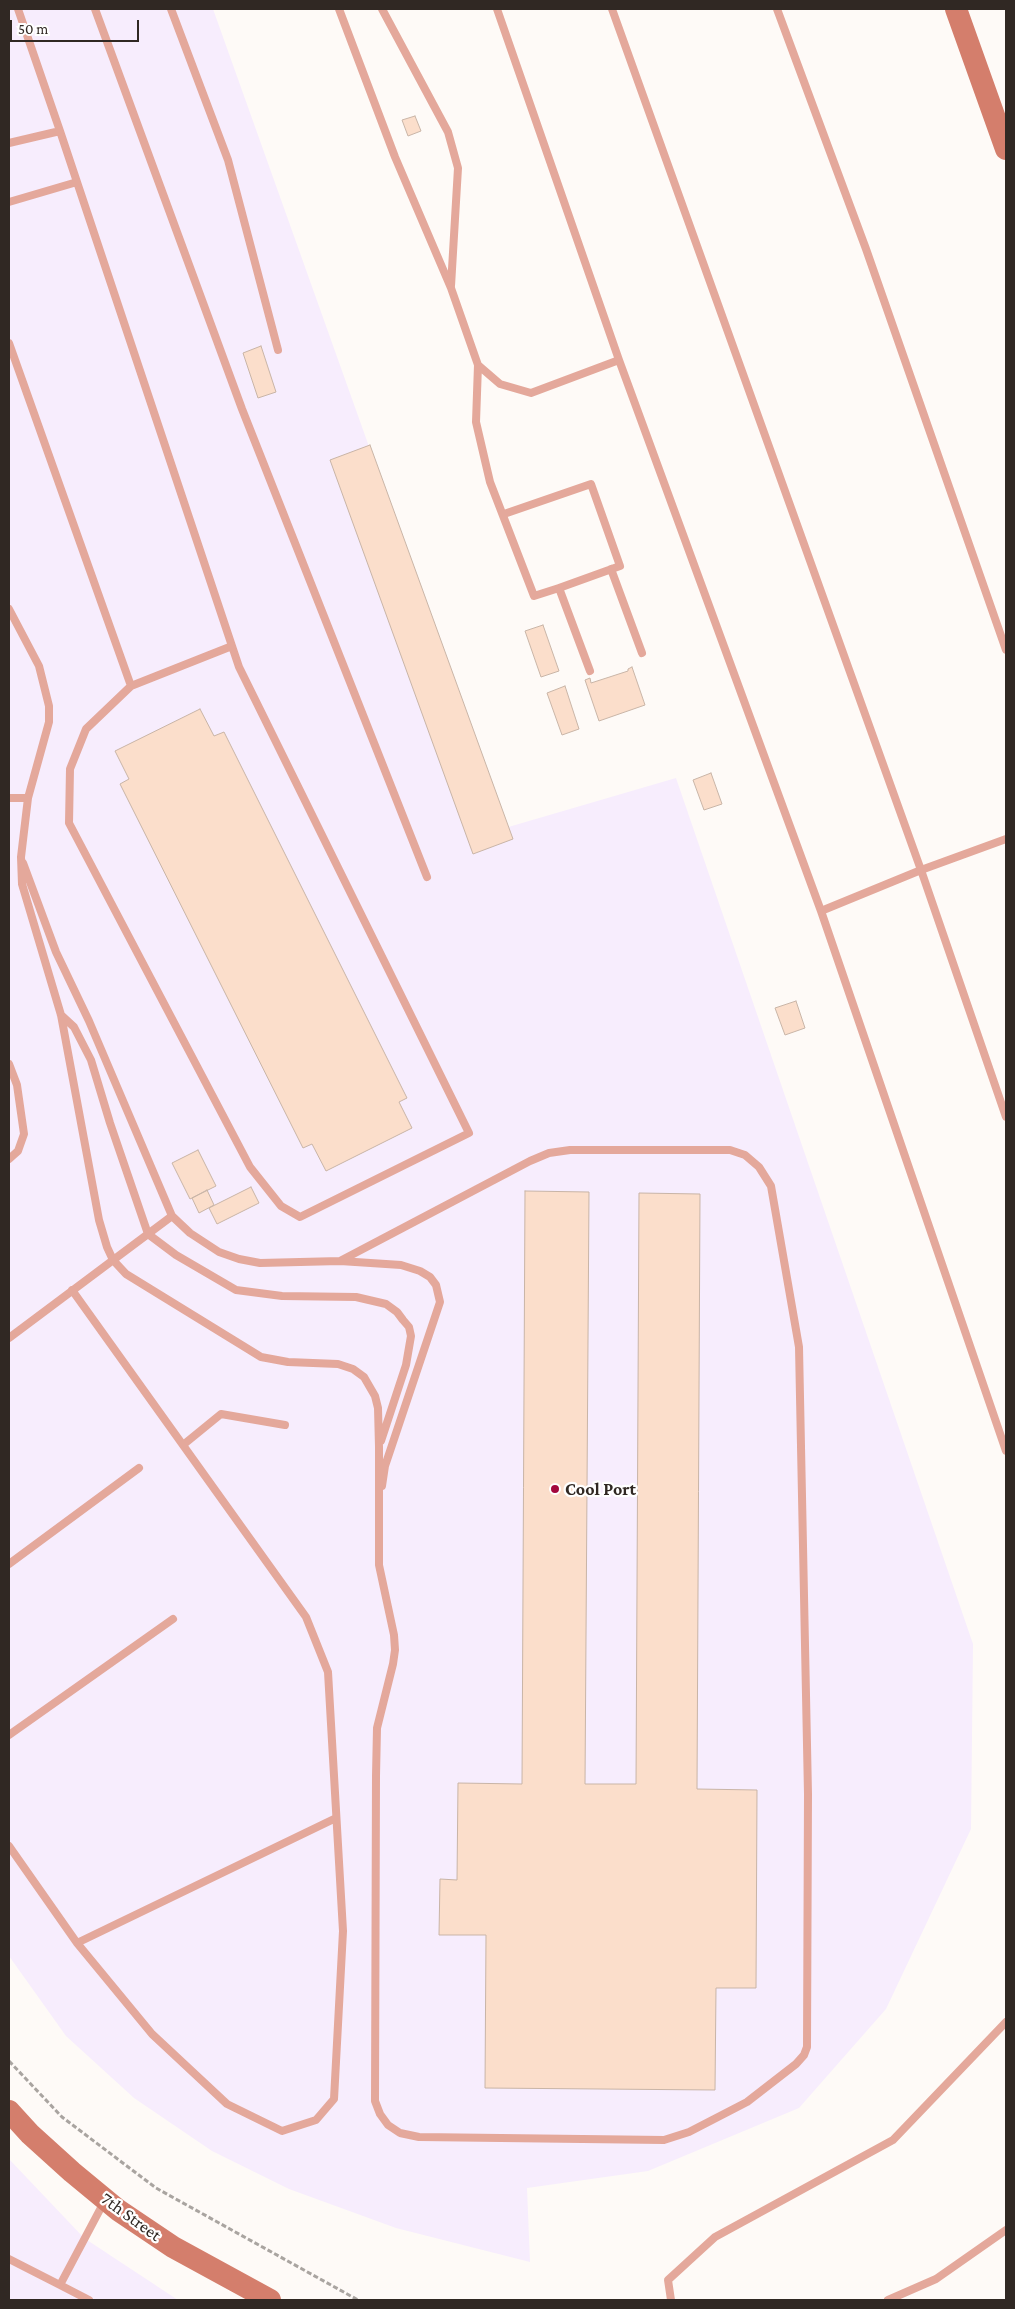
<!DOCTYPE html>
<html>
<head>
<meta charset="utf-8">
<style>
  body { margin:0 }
  #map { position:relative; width:1015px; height:2309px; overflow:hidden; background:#fefaf7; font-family:"Crimson Pro",serif }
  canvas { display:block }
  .frame { position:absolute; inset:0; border:10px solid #302823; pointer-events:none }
  .scale { position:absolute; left:10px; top:20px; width:129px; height:22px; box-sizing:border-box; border:2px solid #302823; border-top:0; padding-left:6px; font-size:15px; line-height:18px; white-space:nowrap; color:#302823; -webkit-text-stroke:4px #fff; paint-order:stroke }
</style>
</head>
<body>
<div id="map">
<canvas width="1015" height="2309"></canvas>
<div class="frame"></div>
<div class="scale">50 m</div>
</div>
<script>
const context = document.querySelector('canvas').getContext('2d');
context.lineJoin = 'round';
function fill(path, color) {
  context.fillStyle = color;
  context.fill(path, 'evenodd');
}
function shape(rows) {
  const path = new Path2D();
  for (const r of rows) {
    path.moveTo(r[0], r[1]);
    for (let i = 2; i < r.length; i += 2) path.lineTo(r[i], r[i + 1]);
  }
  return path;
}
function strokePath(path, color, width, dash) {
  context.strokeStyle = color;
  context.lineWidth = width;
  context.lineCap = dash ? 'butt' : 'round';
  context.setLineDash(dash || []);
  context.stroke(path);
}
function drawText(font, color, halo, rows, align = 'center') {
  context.font = font + ' "Crimson Pro",serif';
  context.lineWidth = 4.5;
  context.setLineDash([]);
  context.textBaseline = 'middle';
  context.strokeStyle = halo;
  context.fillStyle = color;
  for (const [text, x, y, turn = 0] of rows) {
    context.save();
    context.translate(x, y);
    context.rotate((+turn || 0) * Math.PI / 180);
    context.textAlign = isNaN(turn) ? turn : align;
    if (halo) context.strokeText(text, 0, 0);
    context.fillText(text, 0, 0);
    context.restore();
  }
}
fill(shape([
  [9,9,213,9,505,828,676,778,973,1644,971,1829,886,2009,799,2108,648,2171,527,2188,530,2262,396,2228,289,2189,212,2151,134,2098,66,2036,9,1956],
  [9,2159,84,2238,178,2300,9,2300]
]), '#f7edfd');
const building = shape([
  [415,116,421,131,408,136,402,120,415,116],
  [261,346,276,392,258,398,243,353,261,346],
  [370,445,513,839,473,854,330,460,370,445],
  [543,625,559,671,541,677,525,631,543,625],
  [632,667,645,705,599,721,585,680,590,678,591,683,628,671,628,669,632,667],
  [565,686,579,729,562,735,547,693,565,686],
  [200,709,214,736,224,732,407,1098,399,1102,412,1128,326,1171,312,1144,303,1148,120,784,129,779,115,751,200,709],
  [711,773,722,804,704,810,693,780,711,773],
  [796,1001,805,1028,785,1035,775,1008,796,1001],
  [198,1150,216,1186,190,1199,172,1163,198,1150],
  [251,1187,259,1203,217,1224,209,1208,251,1187],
  [207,1190,214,1205,199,1213,192,1198,207,1190],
  [525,1191,589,1192,585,1784,636,1784,639,1193,700,1194,697,1789,757,1790,756,1988,716,1988,715,2090,485,2088,486,1935,439,1935,440,1879,457,1880,458,1783,522,1784,525,1191]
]);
fill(building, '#fbdecb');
strokePath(building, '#c9b5a7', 1);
strokePath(shape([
  [9,2061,62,2117,156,2188,358,2300]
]), '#a9a4a0', 3, [5, 2.5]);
strokePath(shape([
  [18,9,60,131],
  [95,9,242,409,427,877],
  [171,9,228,160,278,350],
  [339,9,395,157,451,288,478,365,500,384,531,393,619,360],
  [382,9,448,132,458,168,451,286],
  [497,9,619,360,821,911,1006,1451],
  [612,9,921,870,1006,1117],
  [777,9,866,249,1006,650],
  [9,143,60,131,77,182],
  [9,202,77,182,239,667,469,1133,300,1217,281,1206,250,1167,69,823,70,769,86,729,131,686],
  [9,343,131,686,232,646],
  [478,365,476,422,490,482,534,596,559,588,590,671],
  [504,514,591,484,620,566,559,588],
  [611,569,642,653],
  [9,609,39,666,49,706,49,722,28,798,21,857,22,884,61,1015,99,1220,107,1247,113,1260,126,1274,261,1357,288,1362,338,1364,353,1369,364,1377,375,1396,378,1408,379,1447,379,1565,394,1635,395,1650,393,1664,377,1728,376,1776,375,2101,380,2114,388,2125,400,2133,419,2137,664,2140,689,2132,747,2102,796,2064,804,2055,807,2047,808,1794,799,1347,771,1186,759,1167,745,1155,730,1150,570,1150,549,1153,530,1161,340,1261],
  [9,798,28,798],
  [23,863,56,952,89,1021,172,1216,190,1233,219,1252,239,1259,260,1263,340,1261,401,1265,420,1271,430,1277,436,1285,440,1302,385,1466,382,1486],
  [821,911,921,870,1006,839],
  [61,1015,74,1027,91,1060,110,1123,148,1234,176,1255,236,1290,282,1296,356,1297,386,1304,397,1312,403,1320,409,1327,411,1336,406,1365,381,1441],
  [9,1064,17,1085,24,1134,18,1151,9,1159],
  [9,1338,172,1216],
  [183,1445,221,1414,285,1425],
  [9,1564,139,1468],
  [9,1735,173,1619],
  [9,1846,77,1943,152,2034,227,2104,282,2131,316,2120,334,2099,343,1931,328,1672,306,1617,72,1290],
  [77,1943,336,1818],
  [9,2259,60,2285],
  [89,2300,60,2285,104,2202],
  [671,2300,668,2280,715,2237,893,2140,1006,2022],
  [888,2300,936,2279,1006,2230]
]), '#e4a89b', 8);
strokePath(shape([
  [956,9,1006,149],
  [9,2111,30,2134,72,2172,118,2210,173,2247,270,2300]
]), '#d47e6c', 22);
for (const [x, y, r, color] of [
  [555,1489,5,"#a3073d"]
]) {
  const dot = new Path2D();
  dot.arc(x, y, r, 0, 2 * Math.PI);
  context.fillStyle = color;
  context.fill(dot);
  strokePath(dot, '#fff', 2);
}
drawText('bold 18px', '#302823', '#fff', [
  ["Cool Port",565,1489]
], 'left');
drawText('18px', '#302823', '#fff', [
  ["7th Street",131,2217,36]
]);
</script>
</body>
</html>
